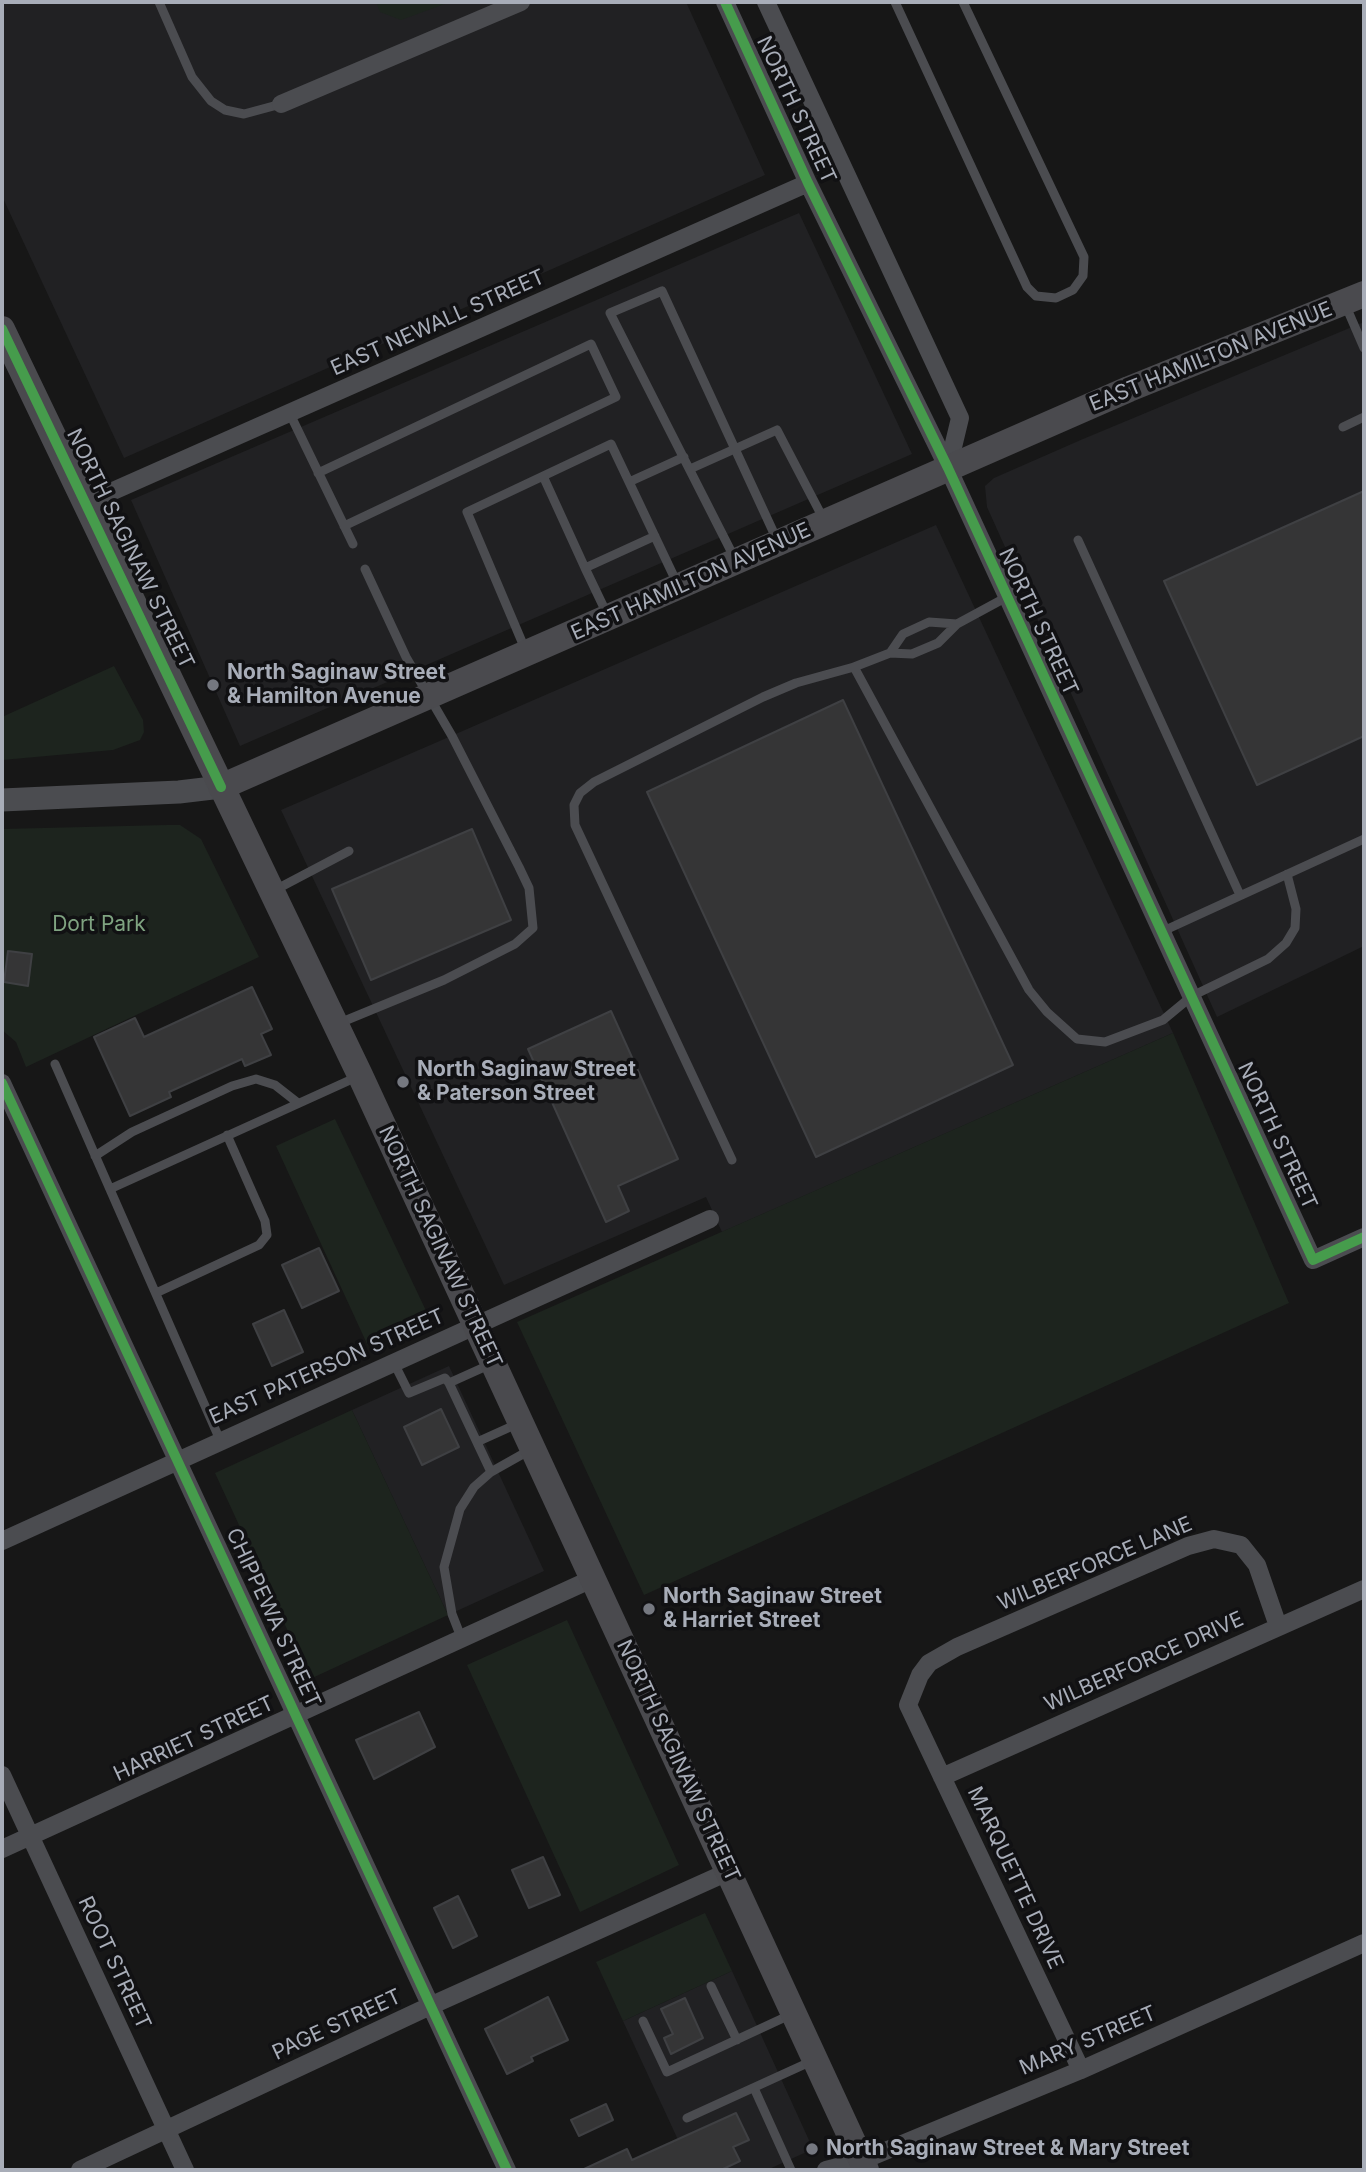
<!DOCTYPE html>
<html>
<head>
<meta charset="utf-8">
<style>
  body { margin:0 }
  #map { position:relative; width:1366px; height:2172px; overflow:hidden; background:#171717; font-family:Inter,sans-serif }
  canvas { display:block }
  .frame { position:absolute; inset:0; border:4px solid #a8adb8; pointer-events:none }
</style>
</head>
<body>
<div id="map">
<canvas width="1366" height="2172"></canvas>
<div class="frame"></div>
</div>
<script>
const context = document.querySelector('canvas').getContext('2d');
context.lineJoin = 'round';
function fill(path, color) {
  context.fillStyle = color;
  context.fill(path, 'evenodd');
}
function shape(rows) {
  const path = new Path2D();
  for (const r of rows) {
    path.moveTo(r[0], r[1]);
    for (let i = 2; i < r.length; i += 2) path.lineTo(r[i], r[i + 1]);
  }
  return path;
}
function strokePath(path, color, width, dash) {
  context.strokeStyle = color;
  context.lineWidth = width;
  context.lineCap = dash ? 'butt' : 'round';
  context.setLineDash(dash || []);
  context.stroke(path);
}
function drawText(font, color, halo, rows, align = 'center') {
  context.font = font + ' Inter,sans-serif';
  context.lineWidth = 7;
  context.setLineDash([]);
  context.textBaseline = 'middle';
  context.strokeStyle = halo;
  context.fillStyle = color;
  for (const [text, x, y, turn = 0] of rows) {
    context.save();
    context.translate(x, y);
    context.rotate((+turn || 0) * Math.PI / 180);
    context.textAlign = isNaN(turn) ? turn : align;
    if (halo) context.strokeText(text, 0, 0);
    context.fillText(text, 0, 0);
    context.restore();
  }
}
fill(shape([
  [2,2,686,2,765,175,124,458,2,196],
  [799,213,912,454,240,746,131,500],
  [1364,322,1364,946,1217,1017,987,507,985,486,994,478,1083,439],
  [936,525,1173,1033,722,1232,706,1197,504,1285,281,810],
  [449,1366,544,1571,448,1615,352,1410],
  [732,1971,813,2149,767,2170,692,2170,623,2021]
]), '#212123');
fill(shape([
  [376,2,450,2,401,20,380,12],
  [114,666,143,720,144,732,140,740,113,750,2,760,2,717],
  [167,825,180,825,201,839,259,957,26,1067,16,1042,2,1030,2,829],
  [1173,1033,1289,1303,644,1595,517,1322],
  [335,1119,429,1317,368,1346,276,1146],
  [352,1410,448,1615,310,1679,215,1473],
  [567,1620,679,1865,580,1912,467,1665],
  [705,1913,732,1971,623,2021,596,1962]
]), '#1d241e');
const building = shape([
  [1364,491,1364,736,1257,785,1164,581,1364,491],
  [843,700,1013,1065,816,1157,647,792,843,700],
  [472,829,511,920,371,980,332,889,472,829],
  [8,951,32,954,28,986,4,982,8,951],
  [252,987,272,1029,261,1034,271,1055,245,1066,242,1059,169,1092,171,1097,130,1116,94,1037,135,1018,144,1037,252,987],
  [611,1011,678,1159,618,1186,629,1211,606,1222,528,1049,611,1011],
  [319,1248,339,1291,302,1308,282,1265,319,1248],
  [284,1310,303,1352,272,1366,253,1324,284,1310],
  [441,1409,459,1447,422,1465,404,1427,441,1409],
  [419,1712,435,1747,374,1779,356,1740,419,1712],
  [543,1857,560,1895,529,1908,512,1870,543,1857],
  [458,1896,477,1936,453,1948,434,1908,458,1896],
  [548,1997,568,2040,531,2057,533,2061,507,2074,485,2029,548,1997],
  [685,1998,703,2038,671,2054,664,2038,673,2034,661,2009,685,1998],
  [606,2104,613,2120,579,2136,571,2120,606,2104],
  [736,2113,749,2140,733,2147,740,2161,721,2170,582,2170,627,2149,632,2160,736,2113]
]);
fill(building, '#353536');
strokePath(building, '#3f4043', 2);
strokePath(shape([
  [159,2,192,77,211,101,225,110,244,114,281,104],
  [895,2,1027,287,1036,296,1056,298,1073,290,1083,276,1084,257,963,2],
  [1345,304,1364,348],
  [290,414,353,544],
  [1343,427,1364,417],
  [690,469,777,430,824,520],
  [318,473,591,344,616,397,344,526],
  [543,476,585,568,655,536],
  [629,482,684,457],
  [1078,540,1240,895],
  [735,559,610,313,662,291,778,542],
  [585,568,607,614],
  [957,624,1005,598],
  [525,649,467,512,611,444,677,583],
  [890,653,903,634,929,622,957,624,938,643,912,654,890,653,854,667,1029,990,1047,1012,1077,1039,1105,1042,1163,1020,1192,996,1268,959,1286,943,1295,928,1296,909,1287,874],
  [275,890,349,851],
  [1161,932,1364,839],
  [337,1024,444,980,515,944,533,928,529,888,519,867,452,736,406,657,365,569],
  [55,1064,220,1440],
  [95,1156,132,1132,232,1086,256,1079,275,1085,298,1103],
  [732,1160,575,825,574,805,580,793,594,782,763,697,796,683,854,667],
  [110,1189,359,1076],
  [156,1293,259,1245,267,1235,265,1221,227,1135],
  [394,1363,409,1393,445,1378,449,1383,491,1472],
  [449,1383,489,1365],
  [477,1442,517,1424],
  [461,1637,452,1614,444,1567,460,1509,474,1487,491,1472,530,1450],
  [711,1986,737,2040],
  [643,2021,667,2072,792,2014],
  [754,2088,791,2170],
  [687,2118,812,2061]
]), '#4b4c50', 9);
strokePath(shape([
  [725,2,808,183,948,468,1313,1260,1364,1237],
  [766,2,960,418,948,468],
  [281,104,521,2],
  [86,503,808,183],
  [2,1083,507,2170],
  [2,1541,710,1219],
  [2,1775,185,2170],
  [942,1777,1364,1589],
  [2,1849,594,1578],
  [1081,2070,908,1705,920,1675,929,1663,957,1647,1188,1546,1214,1539,1241,1545,1257,1565,1278,1626],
  [80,2170,430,2006,730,1871],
  [826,2170,861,2161,1081,2070,1364,1943]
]), '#4b4c50', 18);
strokePath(shape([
  [2,800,179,792,221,787]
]), '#4b4c50', 23);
strokePath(shape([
  [2,329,360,1075,866,2170],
  [221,787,1129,389,1364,294]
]), '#4a4a4e', 26);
strokePath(shape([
  [725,2,808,183,948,468,1313,1260,1364,1237],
  [2,329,221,787],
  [2,1083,507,2170]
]), '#469c4c', 10);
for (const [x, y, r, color] of [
  [213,685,7,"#757880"],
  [403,1082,7,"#757880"],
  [649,1609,7,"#757880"],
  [812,2149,7,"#757880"]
]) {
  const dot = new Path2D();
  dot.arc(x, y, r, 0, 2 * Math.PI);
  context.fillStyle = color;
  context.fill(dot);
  strokePath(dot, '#111113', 2.5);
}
drawText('21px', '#a8adb8', '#111113', [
  ["NORTH STREET",796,110,65],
  ["EAST NEWALL STREET",438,323,-24],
  ["EAST HAMILTON AVENUE",1211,357,-22],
  ["NORTH SAGINAW STREET",130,549,64],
  ["EAST HAMILTON AVENUE",691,582,-24],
  ["NORTH STREET",1038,622,65],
  ["NORTH STREET",1277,1136,65],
  ["NORTH SAGINAW STREET",440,1247,65],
  ["EAST PATERSON STREET",327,1367,-24],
  ["WILBERFORCE LANE",1095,1564,-23],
  ["CHIPPEWA STREET",273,1618,65],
  ["WILBERFORCE DRIVE",1144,1662,-24],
  ["HARRIET STREET",194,1739,-25],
  ["NORTH SAGINAW STREET",678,1761,65],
  ["MARQUETTE DRIVE",1015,1878,65],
  ["ROOT STREET",114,1963,65],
  ["PAGE STREET",337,2025,-25],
  ["MARY STREET",1088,2041,-23]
]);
drawText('bold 21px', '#a8adb8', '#111113', [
  ["North Saginaw Street",227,673],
  ["& Hamilton Avenue",227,697],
  ["North Saginaw Street",417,1070],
  ["& Paterson Street",417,1094],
  ["North Saginaw Street",663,1597],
  ["& Harriet Street",663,1621],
  ["North Saginaw Street & Mary Street",826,2149]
], 'left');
drawText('21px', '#7fa381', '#111113', [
  ["Dort Park",99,925]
]);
</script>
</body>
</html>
